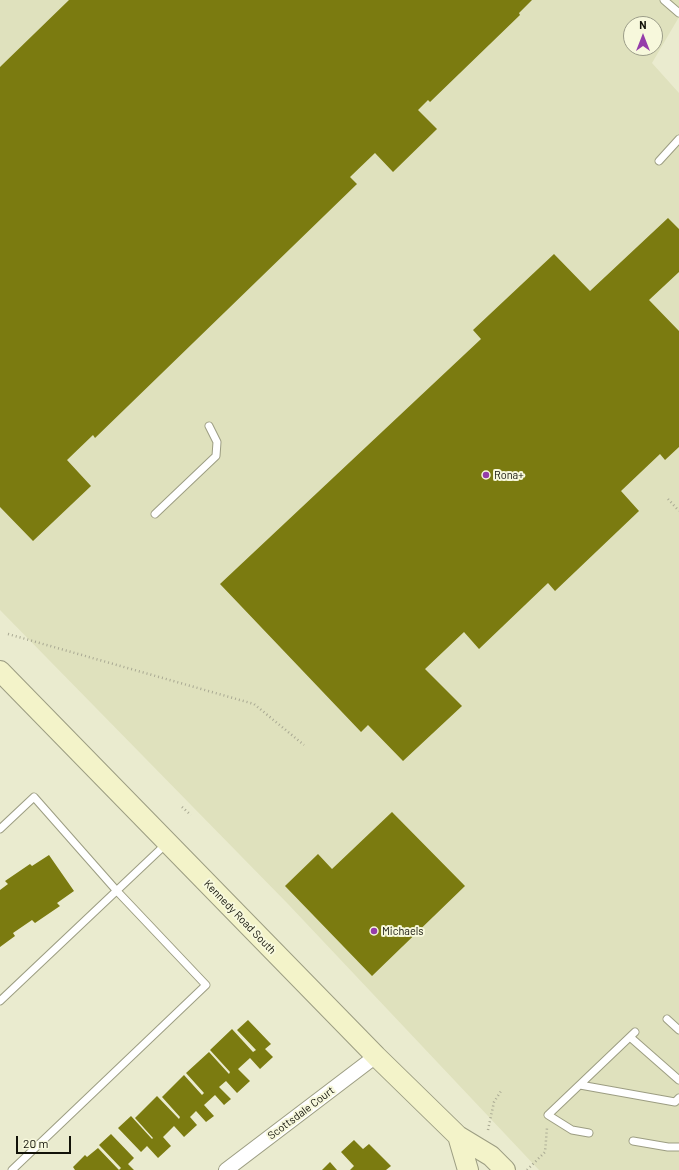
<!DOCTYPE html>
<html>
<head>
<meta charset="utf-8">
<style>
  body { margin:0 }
  #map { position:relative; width:679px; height:1170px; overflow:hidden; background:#eaebcf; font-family:Barlow,sans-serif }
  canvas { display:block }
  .north { position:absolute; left:623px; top:16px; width:40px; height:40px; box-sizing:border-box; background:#f7f8dc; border:1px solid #9b9c88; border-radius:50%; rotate:0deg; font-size:11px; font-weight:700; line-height:16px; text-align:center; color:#121209 }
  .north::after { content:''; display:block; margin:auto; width:14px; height:18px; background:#953daa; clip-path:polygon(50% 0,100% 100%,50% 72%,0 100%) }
  .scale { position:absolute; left:16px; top:1136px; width:55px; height:18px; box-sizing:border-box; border:2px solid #121209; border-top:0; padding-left:5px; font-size:12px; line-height:14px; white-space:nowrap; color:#121209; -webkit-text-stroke:3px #f7f8dc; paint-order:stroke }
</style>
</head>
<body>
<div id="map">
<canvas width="679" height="1170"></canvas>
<div class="north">N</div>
<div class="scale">20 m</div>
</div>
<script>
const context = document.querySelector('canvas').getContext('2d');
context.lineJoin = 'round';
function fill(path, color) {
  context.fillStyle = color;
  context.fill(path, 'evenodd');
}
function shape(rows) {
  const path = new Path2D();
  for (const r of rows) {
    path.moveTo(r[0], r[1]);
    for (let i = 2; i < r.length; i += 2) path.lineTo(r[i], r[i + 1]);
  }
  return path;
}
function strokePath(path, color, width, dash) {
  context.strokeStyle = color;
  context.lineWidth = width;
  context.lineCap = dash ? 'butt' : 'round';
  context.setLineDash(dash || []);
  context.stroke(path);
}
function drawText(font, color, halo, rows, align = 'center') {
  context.font = font + ' Barlow,sans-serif';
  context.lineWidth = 4;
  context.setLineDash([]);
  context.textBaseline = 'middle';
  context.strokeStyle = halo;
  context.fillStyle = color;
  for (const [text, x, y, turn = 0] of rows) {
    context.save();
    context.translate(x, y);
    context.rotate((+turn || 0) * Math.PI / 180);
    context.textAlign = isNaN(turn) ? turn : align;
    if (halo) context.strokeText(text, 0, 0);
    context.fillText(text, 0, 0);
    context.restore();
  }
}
fill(shape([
  [0,0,679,0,679,17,652,63,679,93,679,1170,539,1170,288,904,0,610],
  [631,24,655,24,655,48,631,48]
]), '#dfe1bd');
fill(shape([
  [69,0,532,0,519,13,520,15,430,102,428,100,418,110,437,129,393,172,375,153,350,177,357,184,95,438,93,435,67,460,91,486,33,541,0,507,0,67],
  [668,218,679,229,679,272,649,300,679,331,679,447,665,460,660,454,621,491,639,511,555,591,548,583,479,649,464,632,425,669,462,706,403,761,368,725,361,732,220,584,481,339,473,330,554,254,590,291],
  [392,812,465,886,372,976,285,886,318,854,332,869],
  [49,855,74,891,57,903,60,906,35,923,32,920,13,933,15,936,0,947,0,890,8,884,5,881,30,864,32,866],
  [248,1020,271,1044,265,1049,273,1057,260,1069,250,1058,238,1069,250,1081,237,1093,226,1081,219,1087,231,1099,224,1105,215,1095,204,1105,214,1116,206,1122,196,1111,190,1117,197,1125,184,1137,174,1126,163,1137,171,1146,158,1158,147,1146,141,1152,118,1128,131,1116,152,1139,153,1138,135,1118,157,1096,179,1119,180,1117,162,1097,184,1075,202,1095,204,1093,186,1073,209,1052,229,1074,230,1072,210,1050,232,1029,253,1052,256,1050,237,1030],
  [111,1134,134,1158,128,1164,134,1170,75,1170,73,1167,85,1155,87,1157,98,1148,119,1170,121,1168,99,1145],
  [354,1140,363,1149,369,1144,391,1166,386,1170,350,1170,354,1166,341,1152],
  [330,1162,337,1170,322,1170]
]), '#7b7b10');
const service = shape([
  [664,0,679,13],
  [659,161,679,139],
  [155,514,216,456,217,442,209,426],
  [0,829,34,797,116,890,206,985,12,1170],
  [0,1001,166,844],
  [667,1019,679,1030],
  [630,1037,679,1080],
  [580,1085,675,1102,679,1098],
  [589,1133,572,1130,548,1115,635,1032],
  [633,1141,668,1147,679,1147]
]);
const minor = shape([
  [226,1170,376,1056]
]);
const secondary = shape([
  [0,671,376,1056,458,1136,468,1170],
  [458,1136,491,1156,505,1170]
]);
strokePath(service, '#9c9d82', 9);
strokePath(minor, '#9c9d82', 16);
strokePath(secondary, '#9c9d82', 22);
strokePath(shape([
  [668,499,679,511],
  [8,634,254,704,304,745],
  [182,807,191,815],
  [488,1130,494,1102,501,1091],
  [527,1170,545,1152,547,1128]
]), '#a9a993', 2.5, [1, 3]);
strokePath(service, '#fff', 7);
strokePath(minor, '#fff', 14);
strokePath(secondary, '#f3f3c9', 20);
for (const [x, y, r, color] of [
  [486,475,4,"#953daa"],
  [374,931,4,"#953daa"]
]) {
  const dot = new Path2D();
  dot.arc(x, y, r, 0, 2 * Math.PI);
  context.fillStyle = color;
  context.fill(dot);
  strokePath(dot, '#f7f8dc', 1.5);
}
drawText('11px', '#121209', '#f7f8dc', [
  ["Rona+",494,475],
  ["Michaels",382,931]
], 'left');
drawText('11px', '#121209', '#f7f8dc', [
  ["Kennedy Road South",240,917,46],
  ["Scottsdale Court",301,1113,-37]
]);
</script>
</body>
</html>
